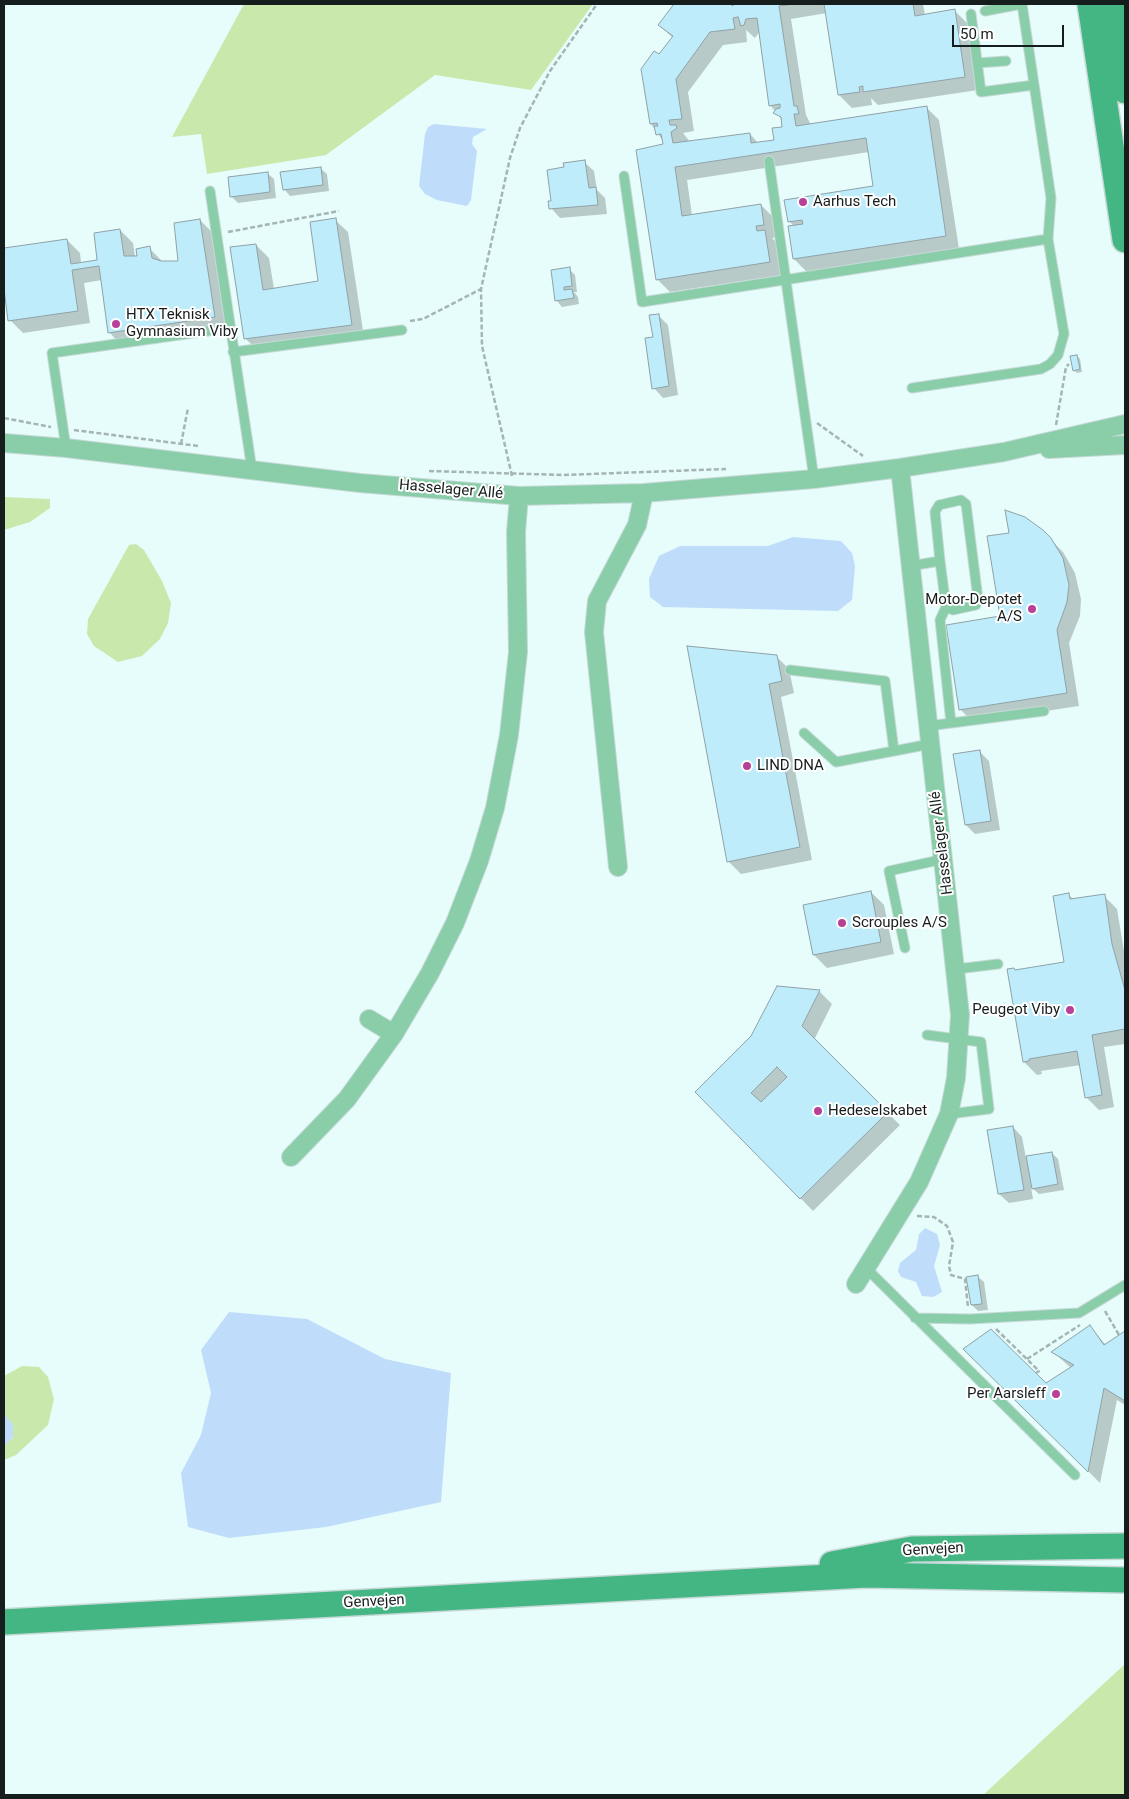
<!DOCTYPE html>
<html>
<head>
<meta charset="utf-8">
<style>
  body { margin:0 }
  #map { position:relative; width:1129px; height:1799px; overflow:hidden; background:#e7fdfb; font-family:Roboto,sans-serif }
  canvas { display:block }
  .frame { position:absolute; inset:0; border:5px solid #161d1d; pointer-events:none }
  .scale { position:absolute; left:952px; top:25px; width:112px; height:22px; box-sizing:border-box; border:2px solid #161d1d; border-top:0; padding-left:6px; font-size:15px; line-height:18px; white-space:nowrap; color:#161d1d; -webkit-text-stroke:4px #fff; paint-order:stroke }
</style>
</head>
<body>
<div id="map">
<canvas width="1129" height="1799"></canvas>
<div class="frame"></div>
<div class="scale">50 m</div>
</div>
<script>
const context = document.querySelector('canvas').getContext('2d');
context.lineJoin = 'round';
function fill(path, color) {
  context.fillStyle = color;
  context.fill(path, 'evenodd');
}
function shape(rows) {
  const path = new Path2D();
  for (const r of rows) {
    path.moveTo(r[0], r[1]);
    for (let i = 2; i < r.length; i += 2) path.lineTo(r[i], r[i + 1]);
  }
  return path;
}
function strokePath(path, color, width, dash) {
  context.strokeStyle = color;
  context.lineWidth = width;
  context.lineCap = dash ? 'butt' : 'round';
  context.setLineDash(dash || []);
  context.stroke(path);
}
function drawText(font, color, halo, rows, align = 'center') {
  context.font = font + ' Roboto,sans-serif';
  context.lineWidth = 4;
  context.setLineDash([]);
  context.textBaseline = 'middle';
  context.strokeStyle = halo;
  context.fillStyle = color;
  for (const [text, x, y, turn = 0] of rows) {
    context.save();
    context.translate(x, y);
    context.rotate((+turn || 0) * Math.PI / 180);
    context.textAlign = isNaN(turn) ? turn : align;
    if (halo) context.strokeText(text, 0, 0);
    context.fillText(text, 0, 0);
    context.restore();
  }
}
fill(shape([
  [244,4,593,4,531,90,435,75,326,155,207,174,201,134,172,137],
  [4,497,50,499,50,508,30,522,4,530],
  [136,544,144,550,162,581,171,603,168,623,160,639,142,656,118,662,94,646,87,634,88,619,129,545],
  [22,1366,39,1367,48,1377,54,1399,48,1425,16,1455,4,1460,4,1446,13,1437,13,1425,4,1414,4,1376],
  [1125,1664,1125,1795,983,1795]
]), '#c8e8ac');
fill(shape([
  [434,124,487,129,473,137,472,144,477,151,471,200,467,206,437,200,425,194,419,186,425,134,428,127],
  [793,537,841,541,852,553,855,566,852,600,838,611,663,607,650,597,649,579,659,556,680,546,768,546],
  [925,1228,937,1234,940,1245,934,1266,942,1292,933,1297,922,1296,916,1282,901,1277,898,1271,900,1263,916,1250,919,1234],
  [229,1312,307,1319,385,1359,451,1373,441,1502,326,1527,229,1538,188,1527,181,1473,201,1435,211,1393,201,1350],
  [4,1414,13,1425,13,1437,4,1446]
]), '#bfdcfa');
fill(shape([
  [675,4,923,4,925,15,955,11,968,24,978,90,878,105,871,98,872,105,852,108,839,95,827,13,791,19,806,115,811,125,926,107,939,120,959,249,807,272,794,259,794,226,789,221,874,188,869,152,687,180,692,215,761,205,774,218,777,237,772,238,778,244,782,275,670,292,657,279,664,145,663,141,651,124,643,70,659,56,673,38,659,25],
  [746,30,755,38,760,31,770,105,783,121,783,128,775,141,759,144,750,134,690,142,683,133,694,131,688,92,723,45,747,42],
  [584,162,594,171,597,190,605,198,607,214,560,218,551,208,553,202],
  [320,168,327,174,329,191,290,196,284,189],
  [267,173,274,179,276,198,238,203,231,196],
  [200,220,213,233,227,330,122,346,110,333,102,280,84,283,90,323,23,333,10,320,4,281,4,249,67,240,80,253,81,263,99,261,120,230,133,243,135,257,149,248,163,262,179,262],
  [335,220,348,232,364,337,258,351,245,338,256,245,269,258,274,289,320,282],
  [569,269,575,275,577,292,574,292,578,297,579,304,562,307,556,300],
  [658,315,668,325,678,395,663,398,654,388,654,339],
  [1077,356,1080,359,1082,372,1077,373,1074,370],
  [1042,531,1063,552,1075,573,1081,599,1080,616,1069,643,1079,706,973,722,960,709],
  [689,647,776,656,789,669,794,693,781,697,812,860,741,874,728,861],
  [979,751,989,761,1000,830,975,834,966,825],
  [871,892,884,905,894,954,827,968,814,955,804,906],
  [1069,895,1074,900,1104,896,1117,909,1125,957,1125,1044,1104,1047,1114,1107,1099,1110,1086,1097,1081,1065,1041,1071,1042,1074,1037,1075,1024,1062,1009,970,1016,972,1065,963],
  [819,991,832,1004,814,1040,900,1125,813,1211,697,1092],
  [1013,1127,1022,1137,1026,1158,1052,1153,1058,1159,1064,1190,1039,1194,1031,1187,1033,1199,1009,1203,999,1194],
  [977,1276,984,1282,988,1310,978,1311,972,1305],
  [1090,1327,1106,1345,1125,1332,1125,1405,1117,1400,1100,1483,965,1349,1046,1385,1071,1368,1053,1352]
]), '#0003');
const building = shape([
  [674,4,732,4,732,6,735,4,795,4,779,6,794,106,797,106,799,114,794,114,796,126,927,106,946,236,793,259,788,226,803,224,802,220,788,222,784,200,873,186,866,138,675,167,682,216,761,204,764,225,756,226,757,231,765,230,770,262,656,280,636,150,663,144,661,134,656,135,654,126,658,126,657,123,650,124,641,69,654,51,659,54,673,36,658,25,674,4],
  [738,17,741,26,744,25,746,19,757,18,769,106,780,104,780,108,776,109,773,113,781,117,782,127,772,128,774,140,751,143,750,133,673,143,671,132,677,128,676,125,670,125,669,120,682,119,676,79,710,32,735,29,733,18,738,17],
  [824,4,913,4,915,16,955,9,965,77,863,92,863,86,859,87,860,92,838,95,824,4],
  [585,160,589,188,596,187,598,205,549,209,548,201,551,201,547,170,564,167,563,163,585,160],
  [321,167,323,185,283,190,280,172,321,167],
  [268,172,270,192,230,197,228,177,268,172],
  [336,218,352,325,244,339,230,247,256,244,263,290,318,281,310,222,336,218],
  [200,219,215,317,108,333,99,266,72,270,78,311,8,321,4,289,4,248,67,239,71,264,97,260,94,233,120,229,124,256,137,256,136,249,150,246,152,258,161,261,178,261,174,223,200,219],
  [570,267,572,286,564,287,564,290,572,289,574,298,555,301,551,270,570,267],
  [659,314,669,386,652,389,645,338,653,337,649,315,659,314],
  [1077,355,1080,369,1073,371,1070,356,1077,355],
  [1005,510,1025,517,1043,530,1051,538,1063,558,1069,585,1067,602,1057,630,1067,693,959,710,946,625,1000,616,987,536,1009,533,1005,510],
  [687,646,777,655,782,681,769,684,800,847,727,862,687,646],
  [980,750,991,821,965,825,953,754,980,750],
  [871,891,881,942,813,955,803,905,871,891],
  [1069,893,1070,899,1105,894,1112,944,1125,990,1125,1029,1092,1035,1102,1095,1085,1098,1077,1051,1029,1059,1029,1061,1023,1062,1007,969,1014,968,1015,970,1064,962,1053,896,1069,893],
  [777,986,820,990,802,1026,888,1112,800,1199,695,1092,751,1036,777,986],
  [777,1067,787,1077,761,1102,751,1093,777,1067],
  [1013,1126,1024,1190,998,1194,987,1130,1013,1126],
  [1052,1152,1058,1184,1032,1189,1026,1156,1052,1152],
  [978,1275,982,1304,971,1305,966,1277,978,1275],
  [1090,1325,1104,1345,1125,1331,1125,1401,1104,1388,1088,1472,963,1349,991,1329,1046,1383,1074,1365,1051,1352,1090,1325]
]);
fill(building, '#beecfb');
strokePath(building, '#8fa1a7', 1);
const lane = shape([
  [985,11,1022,4],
  [971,14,981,92,1034,85],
  [977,63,1006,61],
  [769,161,814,479],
  [624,176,642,302,1048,239,1051,198,1022,4],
  [210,191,252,470],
  [233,352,402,330],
  [912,388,1041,369,1050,364,1058,355,1064,334,1048,239],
  [66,448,52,353,229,328],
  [910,566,940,561,935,512,939,505,961,500,966,504,978,599,976,605,953,610,946,607,940,561],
  [946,607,940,620,951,723],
  [790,670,885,681,894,751,930,744],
  [928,726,1044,711],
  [804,733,836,762,894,751],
  [905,948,889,871,944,859],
  [957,969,998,964],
  [927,1035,981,1042,989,1109,949,1114],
  [867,1269,1075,1475],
  [915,1318,970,1319,1079,1313,1125,1285]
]);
const street = shape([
  [4,443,66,448,360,483,519,496,644,493,814,479,900,468,1004,452,1125,424],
  [1049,449,1125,445],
  [618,867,594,632,597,601,637,525,644,493],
  [369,1019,394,1034],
  [291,1157,347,1099,394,1034,430,973,455,923,479,861,495,808,509,735,518,652,516,532,519,496],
  [856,1284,919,1182,949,1114,956,1078,960,1015,900,468]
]);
const secondary = shape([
  [1090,4,1125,240],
  [1112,4,1125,91],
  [832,1564,912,1549,1125,1546],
  [4,1622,866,1575,1125,1580]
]);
strokePath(lane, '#c6d9d7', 11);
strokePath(street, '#c6d9d7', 20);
strokePath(secondary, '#c6d9d7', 28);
strokePath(shape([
  [228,232,339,211],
  [410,321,423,319,481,289],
  [4,418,51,427],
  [817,423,863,456],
  [1056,425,1066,367,1069,364],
  [74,430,198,446],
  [181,444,188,408],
  [429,471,563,475,726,469],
  [512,476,482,346,481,289,510,158,520,128,550,71,597,4],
  [917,1216,934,1217,947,1226,953,1242,949,1266,951,1275,965,1279,968,1307],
  [1105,1311,1119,1335],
  [996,1329,1039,1371,1036,1373],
  [1027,1359,1080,1325]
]), '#a4b5b4', 2.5, [5, 2.5]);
strokePath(lane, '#8acda9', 9);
strokePath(street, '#8acda9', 18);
strokePath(secondary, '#44b683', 25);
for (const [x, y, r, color] of [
  [803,202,5,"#b74198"],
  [116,324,5,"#b74198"],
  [1032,609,5,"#b74198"],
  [747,766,5,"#b74198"],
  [842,923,5,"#b74198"],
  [1070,1010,5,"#b74198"],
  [818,1111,5,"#b74198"],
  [1056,1394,5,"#b74198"]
]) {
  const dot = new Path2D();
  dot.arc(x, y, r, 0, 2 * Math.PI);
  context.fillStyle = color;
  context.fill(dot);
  strokePath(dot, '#fff', 2);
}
drawText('15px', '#161d1d', '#fff', [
  ["Aarhus Tech",813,202],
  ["HTX Teknisk",126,315],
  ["Gymnasium Viby",126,332],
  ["Motor-Depotet",1022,600,"right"],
  ["A/S",1022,617,"right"],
  ["LIND DNA",757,766],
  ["Scrouples A/S",852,923],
  ["Peugeot Viby",1060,1010,"right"],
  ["Hedeselskabet",828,1111],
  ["Per Aarsleff",1046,1394,"right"]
], 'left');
drawText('15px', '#161d1d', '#fff', [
  ["Hasselager Allé",451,490,5],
  ["Hasselager Allé",942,843,-97],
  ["Genvejen",933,1550,-3],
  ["Genvejen",374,1602,-3]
]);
</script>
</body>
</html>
